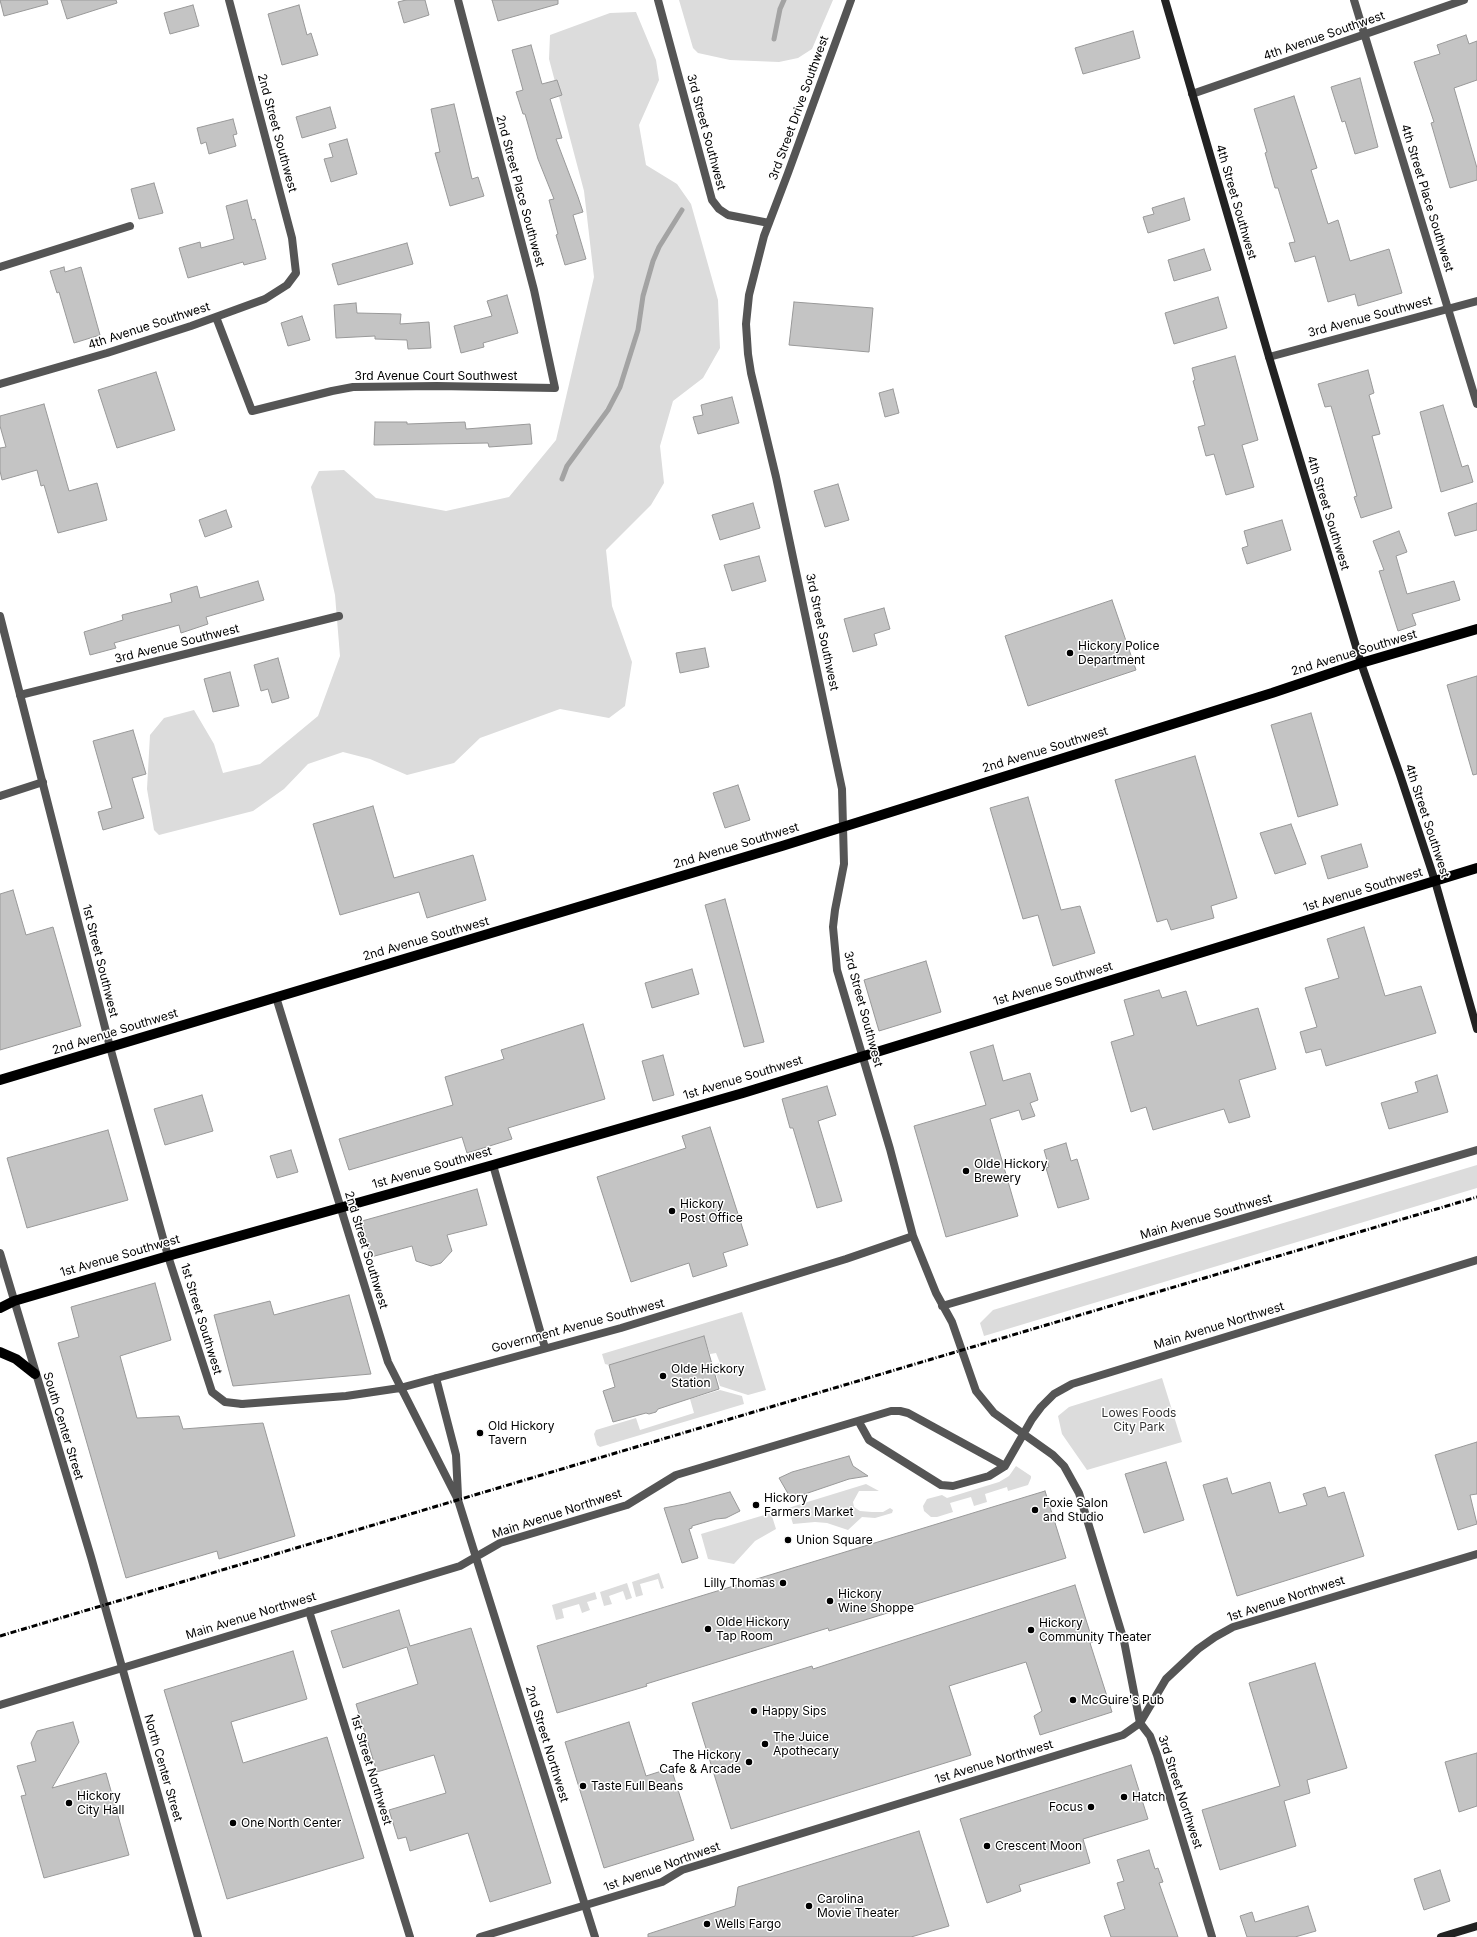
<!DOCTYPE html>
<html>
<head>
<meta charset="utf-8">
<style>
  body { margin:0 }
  canvas { display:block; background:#fff }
</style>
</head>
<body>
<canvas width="1477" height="1937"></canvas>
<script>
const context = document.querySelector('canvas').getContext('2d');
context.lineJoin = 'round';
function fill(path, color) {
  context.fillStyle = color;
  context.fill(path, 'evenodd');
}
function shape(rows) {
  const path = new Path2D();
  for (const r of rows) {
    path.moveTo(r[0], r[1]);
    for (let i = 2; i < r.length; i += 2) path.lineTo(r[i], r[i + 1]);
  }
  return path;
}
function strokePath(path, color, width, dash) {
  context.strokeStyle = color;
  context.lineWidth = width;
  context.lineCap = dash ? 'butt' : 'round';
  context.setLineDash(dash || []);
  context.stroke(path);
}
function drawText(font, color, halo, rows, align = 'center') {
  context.font = font + ' Inter,sans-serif';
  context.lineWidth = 3;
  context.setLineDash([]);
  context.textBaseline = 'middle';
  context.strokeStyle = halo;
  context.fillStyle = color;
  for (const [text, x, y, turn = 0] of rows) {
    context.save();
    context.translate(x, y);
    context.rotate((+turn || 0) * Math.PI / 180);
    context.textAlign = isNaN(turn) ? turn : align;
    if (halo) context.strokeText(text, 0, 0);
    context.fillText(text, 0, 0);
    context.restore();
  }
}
fill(shape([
  [679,0,833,0,812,49,798,58,779,62,730,60,698,53,693,48],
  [636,12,656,60,659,80,639,125,646,165,677,184,691,204,718,300,720,348,703,378,673,401,660,446,664,483,651,505,606,550,612,606,632,662,625,706,609,718,560,709,480,738,454,763,407,775,370,759,343,752,308,764,284,789,253,811,159,835,154,830,147,789,150,735,164,718,194,710,214,744,223,773,260,764,318,716,340,656,335,595,311,487,319,471,344,470,376,498,446,511,509,497,556,440,594,277,584,191,549,59,550,35,610,13],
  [1477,1165,1477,1188,984,1336,980,1323,993,1310],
  [742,1312,766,1390,748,1395,720,1386,713,1365,720,1363,716,1353,710,1354,704,1336,609,1365,605,1364,602,1354],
  [1162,1378,1182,1442,1087,1470,1062,1434,1058,1416,1069,1407],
  [720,1390,742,1396,744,1404,600,1447,597,1445,594,1434,596,1430,636,1418,640,1430,694,1413,690,1399],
  [1016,1466,1031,1476,1031,1478,1028,1485,1008,1491,1007,1487,985,1494,987,1502,974,1506,971,1497,950,1503,953,1512,937,1517,931,1517,924,1511,923,1506,927,1499,942,1495,947,1498,999,1482,1009,1476],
  [866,1484,879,1491,859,1491,853,1502,854,1507,860,1511,872,1512,883,1512,890,1508,893,1510,892,1513,875,1518,862,1517,848,1530,827,1523,815,1522,793,1524,788,1508],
  [771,1513,776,1529,755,1541,734,1564,708,1559,701,1534],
  [659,1573,664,1588,661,1589,658,1579,640,1584,643,1595,636,1597,632,1582],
  [627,1583,632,1598,626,1600,623,1591,609,1596,612,1604,604,1606,600,1592],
  [595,1592,597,1599,587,1602,590,1610,582,1613,579,1604,562,1609,564,1618,556,1620,552,1605]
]), '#dcdcdc');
strokePath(shape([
  [774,39,780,9,784,0],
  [562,479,567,466,608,410,620,387,638,330,643,296,653,261,659,247,682,210]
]), '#a3a3a3', 5);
const building = shape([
  [0,0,47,0,48,4,4,16,0,0],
  [61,0,116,0,117,3,67,19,61,0],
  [406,0,425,0,429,15,404,23,398,2,406,0],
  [492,0,558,0,558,4,498,21,492,0],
  [193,5,199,26,170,34,164,13,193,5],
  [299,5,307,35,311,33,318,55,282,65,268,14,299,5],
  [1133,31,1140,58,1083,74,1075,48,1133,31],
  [1466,35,1469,44,1477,41,1477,80,1454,88,1477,168,1477,180,1450,188,1431,123,1434,122,1414,62,1440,54,1437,45,1466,35],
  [531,45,542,84,557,80,562,95,550,99,562,138,556,139,578,197,583,212,573,215,586,259,565,265,556,235,558,234,549,200,554,199,538,159,525,114,523,114,516,92,523,90,512,50,531,45],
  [1360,78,1378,147,1355,154,1345,121,1342,122,1331,87,1360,78],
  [1294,96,1317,168,1311,170,1328,224,1338,220,1350,261,1389,249,1402,293,1358,306,1355,294,1328,302,1315,256,1295,262,1289,243,1295,242,1278,188,1275,188,1265,153,1267,152,1254,109,1294,96],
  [454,104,472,179,478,177,484,196,450,206,435,153,440,152,431,109,454,104],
  [330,107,336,128,302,138,296,117,330,107],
  [233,119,237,134,233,135,236,146,209,154,206,142,201,144,197,128,233,119],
  [347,139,357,174,331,182,324,159,333,157,329,144,347,139],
  [154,183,163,213,139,219,131,189,154,183],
  [1184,198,1190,220,1148,233,1143,217,1154,214,1152,208,1184,198],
  [247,200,252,220,255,219,266,259,244,265,243,262,188,278,179,248,200,242,201,248,234,239,226,206,247,200],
  [407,243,413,264,338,285,332,264,407,243],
  [1204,249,1211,270,1174,281,1168,260,1204,249],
  [64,267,65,272,81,267,100,335,74,343,59,292,57,293,50,271,64,267],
  [507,295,518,333,483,343,484,347,461,353,454,326,492,316,487,301,507,295],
  [1218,297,1227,328,1174,344,1165,313,1218,297],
  [794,302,873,308,869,352,789,345,794,302],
  [356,303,357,313,401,314,400,324,429,322,431,348,408,349,407,340,375,339,375,336,336,338,334,305,356,303],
  [302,316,310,340,288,346,281,323,302,316],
  [1235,356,1258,440,1242,445,1254,487,1226,495,1214,454,1206,456,1198,427,1205,425,1193,381,1195,380,1192,368,1235,356],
  [1368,370,1374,393,1369,395,1380,434,1372,436,1392,508,1361,518,1354,497,1357,496,1331,406,1325,407,1318,384,1368,370],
  [156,372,175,430,117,448,98,390,156,372],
  [893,389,899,413,885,417,879,393,893,389],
  [732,397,739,423,698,434,693,417,703,415,701,405,732,397],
  [44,404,69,491,97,483,107,520,58,533,44,485,41,486,37,470,2,480,0,471,0,448,6,447,0,426,0,416,44,404],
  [1443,405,1462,467,1468,465,1473,482,1441,492,1420,412,1443,405],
  [375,422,407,422,407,424,465,422,466,429,530,424,532,444,489,447,488,443,374,445,375,422],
  [838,484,849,520,825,527,814,491,838,484],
  [753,503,760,528,720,540,712,515,753,503],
  [1477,503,1477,530,1455,536,1448,513,1477,503],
  [226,510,232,527,205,537,199,520,226,510],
  [1282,520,1291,550,1247,564,1242,548,1248,546,1244,531,1282,520],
  [1399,531,1407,552,1396,556,1407,594,1454,581,1460,600,1412,614,1416,625,1398,631,1379,571,1384,570,1373,541,1399,531],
  [759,556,766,581,732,591,724,565,759,556],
  [258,581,264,600,206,617,208,624,181,633,179,625,114,643,116,648,90,655,84,632,123,620,122,615,172,602,170,594,197,586,200,598,258,581],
  [1112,600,1136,670,1028,706,1005,636,1112,600],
  [884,608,890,629,874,634,877,645,853,652,844,619,884,608],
  [705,648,709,667,680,673,676,653,705,648],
  [278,658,289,698,272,703,268,689,261,691,254,665,278,658],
  [230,672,239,706,213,712,204,679,230,672],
  [1477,676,1477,774,1473,775,1447,685,1477,676],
  [1311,713,1338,805,1298,817,1271,725,1311,713],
  [133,730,146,774,132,778,144,818,103,830,98,812,112,808,93,741,133,730],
  [1195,756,1237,898,1211,906,1214,918,1171,930,1167,919,1157,922,1115,780,1195,756],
  [738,785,750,820,725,828,713,793,738,785],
  [1028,797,1061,910,1080,906,1095,953,1053,966,1038,915,1023,919,990,808,1028,797],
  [373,806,394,878,473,855,486,900,427,918,419,892,340,915,313,824,373,806],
  [1291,824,1306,864,1275,874,1260,833,1291,824],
  [1361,844,1368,867,1328,879,1321,856,1361,844],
  [13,890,26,935,53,927,81,1026,0,1050,0,894,13,890],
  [725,899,764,1042,744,1047,705,905,725,899],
  [1364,927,1385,996,1421,986,1436,1033,1326,1066,1321,1049,1306,1053,1300,1032,1317,1027,1305,988,1339,978,1327,939,1364,927],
  [926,961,941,1012,879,1031,864,980,926,961],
  [692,969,699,994,652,1008,645,983,692,969],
  [1159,990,1162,998,1186,991,1197,1026,1258,1008,1276,1069,1239,1080,1250,1117,1229,1123,1224,1109,1153,1130,1146,1107,1131,1112,1111,1042,1134,1035,1124,1000,1159,990],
  [583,1024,605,1099,508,1128,512,1139,467,1153,462,1137,349,1170,339,1139,453,1105,445,1077,504,1059,501,1050,583,1024],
  [993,1045,1003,1081,1030,1073,1038,1100,1030,1103,1035,1116,1022,1120,1019,1110,990,1119,1018,1216,946,1237,914,1126,986,1105,970,1052,993,1045],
  [663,1055,674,1095,653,1101,642,1061,663,1055],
  [1437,1075,1448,1112,1389,1129,1381,1103,1418,1092,1415,1082,1437,1075],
  [827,1086,836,1115,818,1121,842,1201,817,1208,793,1128,790,1128,782,1099,827,1086],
  [202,1095,213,1131,165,1145,154,1109,202,1095],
  [710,1127,748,1245,723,1253,727,1266,693,1277,689,1263,631,1282,597,1177,686,1148,682,1136,710,1127],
  [108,1130,128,1200,27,1228,7,1158,108,1130],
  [1066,1143,1071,1161,1077,1159,1089,1199,1058,1208,1046,1168,1049,1167,1044,1150,1066,1143],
  [291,1150,298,1172,277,1178,270,1156,291,1150],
  [477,1189,487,1225,447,1235,452,1251,441,1263,431,1266,416,1261,412,1246,371,1257,362,1221,477,1189],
  [155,1283,171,1340,120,1356,137,1418,179,1416,183,1429,263,1423,295,1536,219,1559,217,1551,126,1578,58,1343,79,1337,71,1307,155,1283],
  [349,1295,371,1374,233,1386,214,1315,270,1301,274,1315,349,1295],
  [704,1336,719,1389,658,1409,656,1412,649,1414,646,1413,613,1422,603,1391,615,1387,609,1365,704,1336],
  [1477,1442,1477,1494,1470,1495,1477,1524,1458,1530,1435,1455,1477,1442],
  [849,1456,853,1466,868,1476,849,1479,799,1496,790,1497,779,1478,792,1472,849,1456],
  [1166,1462,1184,1520,1144,1533,1125,1474,1166,1462],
  [1227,1478,1232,1494,1270,1482,1279,1513,1307,1505,1303,1494,1325,1487,1328,1497,1344,1492,1364,1556,1237,1596,1203,1485,1227,1478],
  [1045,1491,1066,1558,829,1631,828,1628,646,1684,647,1686,557,1713,537,1646,1045,1491],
  [730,1492,740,1511,726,1518,716,1519,692,1526,692,1528,689,1529,698,1558,682,1563,664,1508,685,1504,730,1492],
  [1075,1585,1093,1642,1090,1643,1112,1712,1040,1735,1034,1716,1042,1711,1026,1662,987,1674,949,1686,971,1755,731,1829,692,1703,812,1666,813,1669,1075,1585],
  [399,1610,410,1646,471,1628,551,1883,490,1902,468,1833,410,1851,406,1837,398,1839,389,1810,446,1793,434,1755,377,1772,356,1704,418,1684,407,1647,343,1668,331,1631,399,1610],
  [293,1651,307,1699,231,1722,243,1763,327,1737,364,1858,227,1899,164,1690,293,1651],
  [1315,1663,1347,1768,1307,1780,1310,1793,1284,1801,1296,1846,1220,1870,1202,1810,1280,1786,1249,1683,1315,1663],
  [73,1722,79,1742,52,1788,106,1773,129,1855,44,1878,21,1796,26,1795,17,1766,36,1761,31,1743,37,1731,73,1722],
  [629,1722,646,1776,671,1768,694,1840,604,1868,565,1742,629,1722],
  [1477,1753,1477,1806,1459,1812,1445,1762,1477,1753],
  [1131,1765,1148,1819,1083,1839,1090,1863,1019,1885,1021,1891,987,1903,960,1819,1131,1765],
  [919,1831,949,1926,911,1937,648,1937,648,1934,735,1906,738,1887,919,1831],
  [1149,1850,1155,1869,1158,1868,1163,1882,1159,1883,1178,1937,1111,1937,1104,1916,1125,1909,1117,1883,1124,1881,1117,1860,1149,1850],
  [1440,1870,1450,1901,1424,1910,1414,1879,1440,1870],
  [1308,1906,1316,1931,1295,1937,1247,1937,1240,1916,1252,1912,1255,1922,1308,1906]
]);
fill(building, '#c4c4c4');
strokePath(building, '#999', 1);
strokePath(shape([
  [658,0,712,200,719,209,728,215,769,223],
  [851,0,788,173,764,236,749,295,746,324,748,354,751,373,776,477,842,789,844,864,835,910,833,927,837,970,890,1149,913,1236,936,1293,952,1322,976,1391,994,1413,1053,1455,1064,1466,1079,1493,1124,1641,1140,1723,1150,1736,1157,1755,1212,1937],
  [1354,0,1477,404],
  [1192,94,1464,0],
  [0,267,130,226],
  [216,317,252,411,332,391,353,387,437,386,555,388,534,290,458,0],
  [1269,357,1477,301],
  [0,384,107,353,191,326,265,299,287,285,296,273,292,238,229,0],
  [20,695,339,616],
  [0,796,43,782],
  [276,997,388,1362,458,1500,595,1937],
  [493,1165,545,1348],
  [942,1306,1477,1150],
  [436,1378,456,1455,458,1496],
  [242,1404,346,1396,400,1388,621,1328,846,1259,913,1236],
  [859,1422,869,1440,941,1485,953,1486,989,1476,1005,1466,1032,1419,1041,1407,1054,1394,1072,1384,1477,1260],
  [309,1611,410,1937],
  [0,1705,460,1566,500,1543,627,1505,676,1475,891,1411,900,1411,908,1413,1005,1466]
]), '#555', 8);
strokePath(shape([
  [0,616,110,1047,168,1256,212,1392,225,1402,242,1404],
  [0,1253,91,1557,198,1937],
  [480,1937,662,1882,682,1870,1123,1735,1140,1723,1166,1679,1198,1649,1215,1637,1233,1627,1477,1554]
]), '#555', 8);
strokePath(shape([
  [1165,0,1269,357,1361,663,1400,775,1435,881,1477,1029],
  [1441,1937,1477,1926]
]), '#222', 8);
strokePath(shape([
  [0,1080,782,846,1272,693,1361,663,1477,629],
  [0,1308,14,1301,168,1256,493,1165,743,1093,1477,868],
  [0,1352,16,1359,35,1374]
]), '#000', 10);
strokePath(shape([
  [0,1636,1477,1197]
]), '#000', 3, [6, 2, 1, 2]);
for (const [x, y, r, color] of [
  [1070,653,4,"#000"],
  [966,1171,4,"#000"],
  [672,1211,4,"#000"],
  [663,1376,4,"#000"],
  [480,1433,4,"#000"],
  [756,1505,4,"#000"],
  [1035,1510,4,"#000"],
  [788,1540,4,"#000"],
  [783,1583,4,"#000"],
  [830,1601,4,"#000"],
  [708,1629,4,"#000"],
  [1031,1630,4,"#000"],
  [1073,1700,4,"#000"],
  [754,1711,4,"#000"],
  [765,1744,4,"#000"],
  [749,1762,4,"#000"],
  [583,1786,4,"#000"],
  [1124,1797,4,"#000"],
  [69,1803,4,"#000"],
  [1091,1807,4,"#000"],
  [233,1823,4,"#000"],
  [987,1846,4,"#000"],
  [809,1906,4,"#000"],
  [707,1924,4,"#000"]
]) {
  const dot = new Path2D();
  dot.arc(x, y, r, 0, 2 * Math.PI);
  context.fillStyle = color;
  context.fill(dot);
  strokePath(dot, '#fff', 1.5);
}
drawText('12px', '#000', '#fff', [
  ["4th Avenue Southwest",1324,36,-19],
  ["3rd Street Drive Southwest",799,108,-70],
  ["3rd Street Southwest",706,132,75],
  ["2nd Street Southwest",277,133,75],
  ["2nd Street Place Southwest",520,191,75],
  ["4th Street Place Southwest",1427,198,73],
  ["4th Street Southwest",1236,202,74],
  ["3rd Avenue Southwest",1370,317,-15],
  ["4th Avenue Southwest",149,326,-18],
  ["3rd Avenue Court Southwest",436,376],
  ["4th Street Southwest",1328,513,73],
  ["3rd Street Southwest",822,632,78],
  ["3rd Avenue Southwest",177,644,-14],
  ["2nd Avenue Southwest",1354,653,-17],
  ["2nd Avenue Southwest",1045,750,-17],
  ["4th Street Southwest",1427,821,72],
  ["2nd Avenue Southwest",736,846,-17],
  ["1st Avenue Southwest",1363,890,-17],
  ["2nd Avenue Southwest",426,939,-16],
  ["1st Street Southwest",100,961,76],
  ["1st Avenue Southwest",1053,984,-17],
  ["3rd Street Southwest",863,1009,75],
  ["2nd Avenue Southwest",115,1032,-17],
  ["1st Avenue Southwest",743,1078,-17],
  ["1st Avenue Southwest",432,1168,-16],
  ["Main Avenue Southwest",1206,1217,-16],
  ["2nd Street Southwest",366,1250,73],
  ["1st Avenue Southwest",120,1256,-16],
  ["1st Street Southwest",201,1319,73],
  ["Government Avenue Southwest",578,1326,-15],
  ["Main Avenue Northwest",1219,1326,-17],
  ["South Center Street",63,1426,73],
  ["Main Avenue Northwest",557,1514,-18],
  ["1st Avenue Northwest",1286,1599,-18],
  ["Main Avenue Northwest",251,1616,-17],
  ["2nd Street Northwest",547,1744,73],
  ["1st Avenue Northwest",994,1762,-17],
  ["North Center Street",163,1768,74],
  ["1st Street Northwest",371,1770,73],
  ["3rd Street Northwest",1180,1792,72],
  ["1st Avenue Northwest",662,1867,-20]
]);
drawText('12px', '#000', '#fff', [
  ["Hickory Police",1078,646],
  ["Department",1078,660],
  ["Olde Hickory",974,1164],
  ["Brewery",974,1178],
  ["Hickory",680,1204],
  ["Post Office",680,1218],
  ["Olde Hickory",671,1369],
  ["Station",671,1383],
  ["Old Hickory",488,1426],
  ["Tavern",488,1440],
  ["Hickory",764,1498],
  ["Farmers Market",764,1512],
  ["Foxie Salon",1043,1503],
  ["and Studio",1043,1517],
  ["Union Square",796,1540],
  ["Lilly Thomas",775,1583,"right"],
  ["Hickory",838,1594],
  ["Wine Shoppe",838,1608],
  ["Olde Hickory",716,1622],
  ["Tap Room",716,1636],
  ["Hickory",1039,1623],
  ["Community Theater",1039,1637],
  ["McGuire's Pub",1081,1700],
  ["Happy Sips",762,1711],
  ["The Juice",773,1737],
  ["Apothecary",773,1751],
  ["The Hickory",741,1755,"right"],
  ["Cafe & Arcade",741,1769,"right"],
  ["Taste Full Beans",591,1786],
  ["Hickory",77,1796],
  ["City Hall",77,1810],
  ["Hatch",1132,1797],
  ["Focus",1083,1807,"right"],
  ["One North Center",241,1823],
  ["Crescent Moon",995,1846],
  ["Carolina",817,1899],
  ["Movie Theater",817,1913],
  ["Wells Fargo",715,1924]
], 'left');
drawText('12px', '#333', '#fff', [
  ["Lowes Foods",1139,1413],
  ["City Park",1139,1427]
]);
</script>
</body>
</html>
